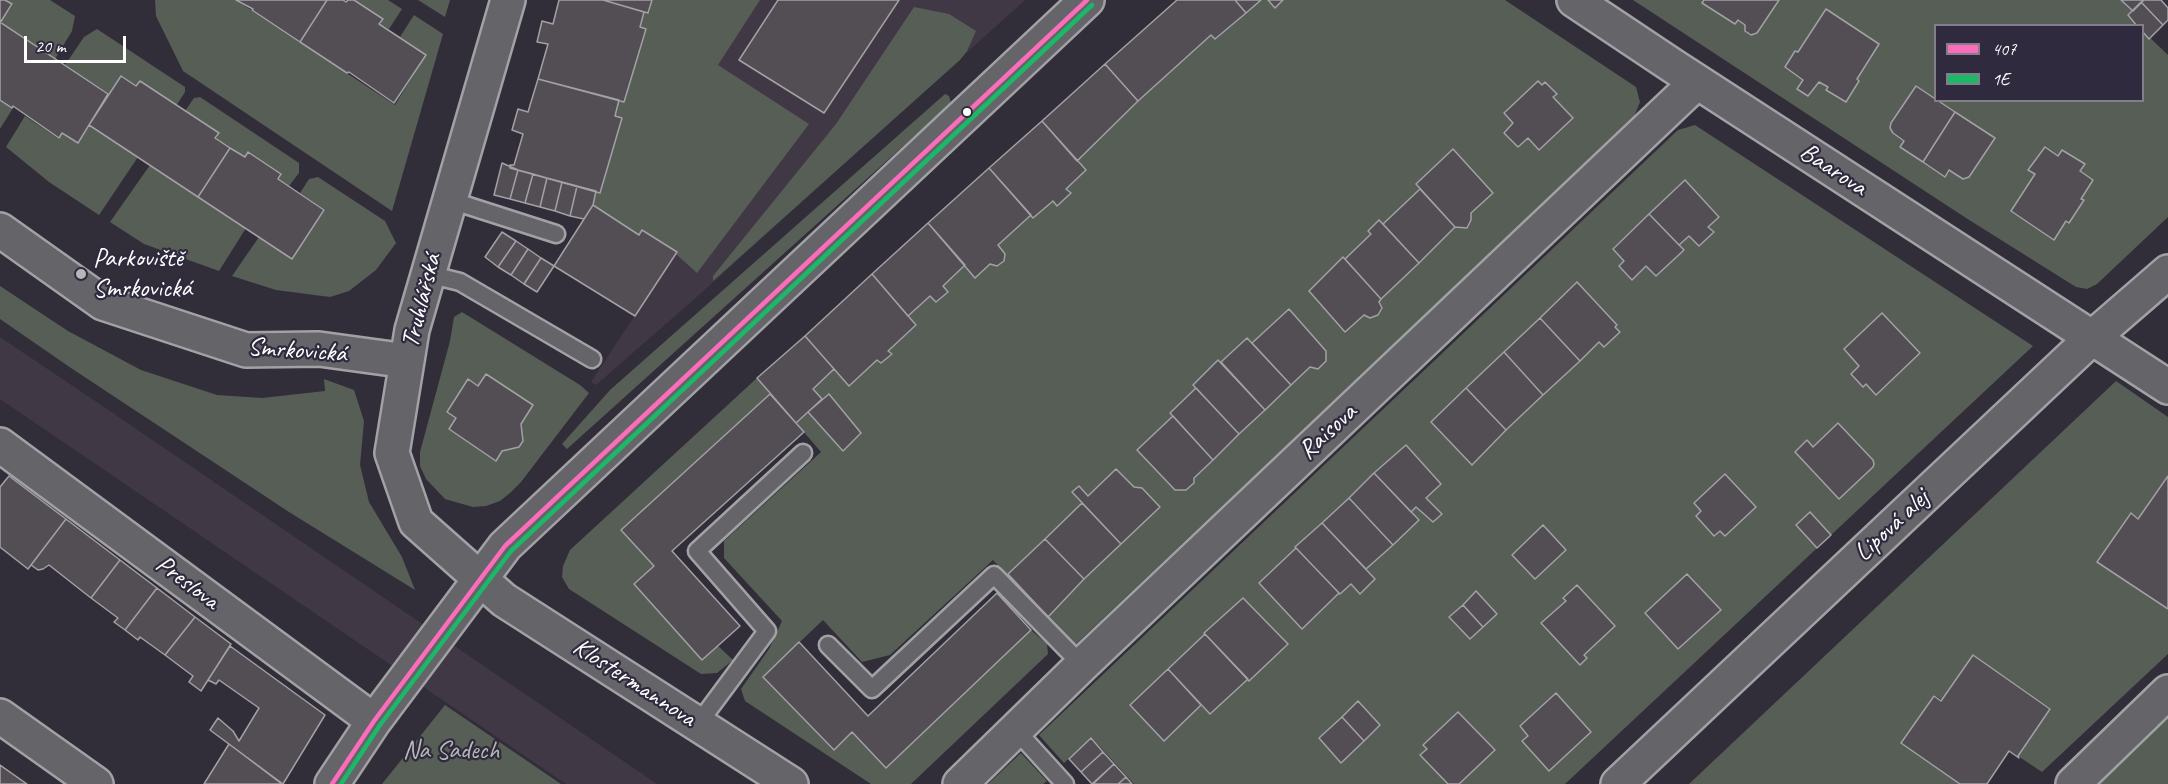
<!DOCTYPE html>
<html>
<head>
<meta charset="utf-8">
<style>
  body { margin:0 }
  #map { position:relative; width:2168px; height:784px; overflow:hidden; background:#312e39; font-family:Caveat,sans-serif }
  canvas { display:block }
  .legend { position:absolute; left:1934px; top:24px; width:210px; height:78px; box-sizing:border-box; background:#2f2a3d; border:2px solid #827f8b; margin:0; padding:8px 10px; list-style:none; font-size:18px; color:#fff }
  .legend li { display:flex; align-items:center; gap:12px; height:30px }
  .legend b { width:30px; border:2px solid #827f8b }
  .scale { position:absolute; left:24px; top:36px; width:102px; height:27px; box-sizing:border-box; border:3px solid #fff; border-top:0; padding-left:8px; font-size:18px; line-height:21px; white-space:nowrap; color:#fff; -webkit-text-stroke:4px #2f2a3d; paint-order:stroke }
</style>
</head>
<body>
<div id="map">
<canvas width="2168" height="784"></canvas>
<ul class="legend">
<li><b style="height:8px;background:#fb6dba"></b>407</li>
<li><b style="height:8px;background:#1ab867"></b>1E</li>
</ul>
<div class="scale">20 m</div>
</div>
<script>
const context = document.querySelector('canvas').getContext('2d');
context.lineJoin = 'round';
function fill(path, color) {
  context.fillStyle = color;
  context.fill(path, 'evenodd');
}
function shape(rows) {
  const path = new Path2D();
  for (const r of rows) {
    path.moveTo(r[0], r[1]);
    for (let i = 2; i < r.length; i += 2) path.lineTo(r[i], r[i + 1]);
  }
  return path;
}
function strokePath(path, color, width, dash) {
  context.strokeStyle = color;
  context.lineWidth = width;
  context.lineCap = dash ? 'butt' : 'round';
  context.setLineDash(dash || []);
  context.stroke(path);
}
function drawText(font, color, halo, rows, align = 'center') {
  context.font = font + ' Caveat,sans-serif';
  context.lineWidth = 4.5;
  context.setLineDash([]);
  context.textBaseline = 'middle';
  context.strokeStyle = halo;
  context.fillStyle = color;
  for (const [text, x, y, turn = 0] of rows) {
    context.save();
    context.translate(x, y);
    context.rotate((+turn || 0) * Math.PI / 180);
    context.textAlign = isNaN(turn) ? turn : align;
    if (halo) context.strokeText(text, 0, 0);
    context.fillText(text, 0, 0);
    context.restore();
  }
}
fill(shape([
  [660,0,1025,0,699,295,596,385,591,382,676,253,592,207,596,192,606,195,641,67,634,65,637,51,640,51,645,32,650,34],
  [0,337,104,407,657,784,566,784,0,399]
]), '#413846');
fill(shape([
  [6,0,50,0,75,16,72,31,55,59,0,23,13,5],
  [155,0,236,0,395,105,426,55,400,37,414,15,443,34,392,211,183,71,156,16],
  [354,0,388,0,402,9,389,29,380,24,383,19],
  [418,0,450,0,445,17],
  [652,0,760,0,718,65,809,124,697,273,676,254,676,252,643,230,639,235,593,205,619,100,624,102,646,30,640,27,644,12,649,13],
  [1261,0,1268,0,1275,8,1283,0,1505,0,1636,87,1640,102,1634,117,1075,645,993,560,890,655,862,662,823,620,763,677,833,750,852,732,886,768,1031,630,1047,644,1048,654,911,784,871,784,745,701,741,689,769,649,782,621,724,558,724,541,821,452,796,423,808,412,843,451,861,434,829,395,822,399,813,389,834,369,849,386,877,360,881,363,891,355,888,351,916,326,908,316,930,296,936,302,948,292,943,286,965,265,976,277,990,264,997,266,1004,261,998,245,1031,215,1033,218,1053,201,1071,193,1066,189,1086,170,1077,161,1138,101,1211,35,1216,39],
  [1633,0,2122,0,2133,11,2128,15,2137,25,1936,26,1935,99,1916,86,1891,123,1890,128,1893,133,1945,176,1949,170,1961,178,1966,178,1969,177,1994,138,1938,101,2142,100,2143,31,2168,55,2168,217,2097,284,2087,289,2076,287,1966,218],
  [914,7,949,14,976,31,967,51,960,60,713,281,713,276,836,124],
  [97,29,185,87,185,92,176,106,140,82,136,86,121,76,109,94,65,65,84,37],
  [945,94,949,96,951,103,567,449,562,444,610,390],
  [200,97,299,163,299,173,289,186,279,180,281,175,249,153,246,158,216,139,219,133,185,111,194,98],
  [0,100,13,108,0,129],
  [25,116,59,139,62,134,78,143,90,125,138,157,99,215,49,182,6,147],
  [1695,125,2033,346,1565,784,1134,784,1092,738,1064,763,1039,735,1678,130],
  [1685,180,1719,216,1708,227,1713,233,1699,246,1689,236,1679,245,1683,250,1656,276,1646,266,1632,280,1619,266,1624,261,1613,248],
  [1543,526,1566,550,1535,579,1512,555],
  [150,165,246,228,219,271,144,244,110,222],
  [318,177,385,221,396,243,376,270,349,291,330,297,276,290,232,276,259,237,292,259,325,210,300,193,309,179],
  [0,286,68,331,141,370,217,395,262,398,325,391,324,379,354,390,364,421,360,465,369,502,402,557,415,590,289,512,71,368,0,319],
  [462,312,580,385,589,393,521,482,510,493,500,501,486,506,473,507,445,499,426,479,420,466,420,452,450,341,454,317],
  [757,378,770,394,621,530,654,566,634,584,702,659,717,645,733,660,717,673,701,674,569,589,562,577,563,566,570,550],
  [2116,381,2168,417,2168,476,2139,518,2130,513,2097,562,2168,610,2168,654,2042,772,2018,756,2050,708,1973,655,1942,700,1934,695,1902,743,1960,784,1689,784],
  [445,705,561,784,382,784],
  [2168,712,2168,784,2091,784],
  [1021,753,1047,781,1043,784,988,784]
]), '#565e56');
const building = shape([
  [0,0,5,0,12,4,0,23,0,0],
  [236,0,327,0,300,42,252,10,253,9,236,0],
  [327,0,343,0,346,2,348,0,354,0,383,19,379,24,426,55,394,103,349,72,347,73,300,42,327,0],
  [559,0,603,0,644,12,640,27,646,29,624,102,538,79,548,44,537,42,542,21,553,24,559,0],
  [603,0,652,0,648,13,603,0],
  [778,0,899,0,824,113,739,60,778,0],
  [1177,0,1235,0,1246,13,1215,39,1211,35,1138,101,1105,64,1177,0],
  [1235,0,1261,0,1246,13,1235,0],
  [1268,0,1283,0,1275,8,1268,0],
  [1704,0,1779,0,1757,33,1751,35,1745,31,1745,25,1738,20,1735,24,1702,3,1704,0],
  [2121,0,2144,0,2133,11,2121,0],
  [2144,0,2161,0,2168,8,2168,20,2163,25,2141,2,2144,0],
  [2141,2,2163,25,2149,39,2142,31,2142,26,2137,26,2128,15,2141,2],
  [1826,9,1879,44,1857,79,1859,81,1846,102,1826,90,1828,87,1819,82,1808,96,1797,89,1803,80,1785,67,1795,51,1798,52,1826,9],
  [0,22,108,94,78,143,62,133,59,138,13,106,12,108,0,100,0,22],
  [1105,64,1138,101,1077,161,1042,121,1105,64],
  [121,76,136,86,140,81,219,133,215,138,230,148,198,197,89,125,121,76],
  [538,79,619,100,615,116,622,118,600,193,510,168,510,165,514,165,523,134,512,130,518,109,528,112,538,79],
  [1538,81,1542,85,1545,82,1557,94,1553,97,1573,118,1539,150,1528,138,1518,147,1504,133,1513,123,1504,113,1538,81],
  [1916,86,1955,112,1923,162,1900,147,1904,141,1893,133,1890,128,1891,123,1916,86],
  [1955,112,1995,138,1969,177,1963,179,1949,170,1945,177,1923,162,1955,112],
  [1042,121,1086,170,1066,189,1071,193,1057,206,1053,201,1033,218,989,168,1042,121],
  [2045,147,2058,156,2062,150,2085,164,2080,171,2093,180,2081,199,2084,200,2069,223,2066,221,2054,240,2011,211,2035,174,2028,170,2045,147],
  [230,148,245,157,248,152,281,174,278,179,324,210,292,259,198,197,230,148],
  [1453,149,1493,193,1471,213,1471,220,1467,228,1455,227,1416,184,1453,149],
  [502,163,518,170,510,199,494,195,502,163],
  [989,168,1031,215,998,245,1005,254,1004,261,997,266,990,264,975,278,928,223,989,168],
  [518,170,533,174,525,203,510,199,518,170],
  [533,174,547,178,540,207,525,203,533,174],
  [547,178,562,182,555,211,540,207,547,178],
  [1685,180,1719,217,1708,227,1714,232,1699,246,1689,236,1679,245,1649,214,1685,180],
  [562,182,577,186,570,216,555,211,562,182],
  [577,186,596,191,593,205,584,219,570,216,577,186],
  [1420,189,1455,227,1419,263,1383,224,1420,189],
  [593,205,639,235,642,230,677,252,635,316,554,266,593,205],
  [1649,214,1684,250,1656,276,1646,266,1632,280,1619,266,1624,261,1613,249,1649,214],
  [1379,220,1419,263,1381,299,1345,259,1371,234,1368,231,1379,220],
  [928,223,965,265,943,286,948,292,936,302,930,296,908,316,872,274,928,223],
  [502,232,516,241,498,267,485,257,502,232],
  [516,241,528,249,511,275,498,267,516,241],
  [528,249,541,258,524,284,511,275,528,249],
  [1343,257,1381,299,1379,302,1382,308,1378,315,1370,318,1364,315,1345,332,1309,291,1343,257],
  [541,258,554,266,537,292,524,284,541,258],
  [872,274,916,325,888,351,892,354,881,363,877,360,849,386,805,336,872,274],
  [1577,282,1617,325,1615,327,1620,332,1604,347,1599,342,1580,361,1540,318,1577,282],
  [1289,309,1326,351,1326,361,1318,369,1310,367,1291,385,1252,343,1289,309],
  [1882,313,1920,353,1876,395,1866,384,1863,387,1851,374,1859,366,1844,349,1882,313],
  [1540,318,1580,361,1543,395,1504,352,1540,318],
  [805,336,834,369,813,389,822,399,796,423,757,378,805,336],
  [1247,338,1291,385,1265,410,1221,362,1247,338],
  [1504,352,1543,395,1506,430,1466,388,1504,352],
  [1218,360,1265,410,1239,434,1193,385,1218,360],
  [486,374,533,405,521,424,523,441,519,447,502,451,496,461,449,429,456,418,447,412,468,379,478,386,486,374],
  [1196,388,1239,434,1213,460,1170,413,1196,388],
  [1466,388,1506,430,1472,465,1431,422,1466,388],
  [770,394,804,432,672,551,740,626,702,660,634,584,654,566,621,530,770,394],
  [829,394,861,433,843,451,808,412,829,394],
  [1173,416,1213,460,1194,478,1194,483,1186,490,1175,490,1137,450,1173,416],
  [1838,423,1873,460,1874,464,1873,467,1839,499,1795,452,1807,440,1813,447,1838,423],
  [1406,445,1441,484,1426,498,1442,514,1433,522,1416,507,1411,512,1374,473,1406,445],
  [1116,469,1134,487,1142,488,1160,507,1121,544,1072,492,1079,486,1088,496,1116,469],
  [1374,473,1419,520,1393,545,1349,498,1374,473],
  [1725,474,1756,507,1725,536,1720,531,1714,536,1696,516,1701,511,1694,503,1725,474],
  [9,476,66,519,28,569,0,547,0,487,9,476],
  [2168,476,2168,609,2097,562,2131,513,2138,519,2168,476],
  [1349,498,1393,545,1366,569,1322,523,1349,498],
  [1082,503,1121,544,1084,579,1045,539,1082,503],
  [1810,512,1831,535,1817,548,1796,525,1810,512],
  [66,519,120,560,91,598,49,565,43,569,38,570,31,565,66,519],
  [1322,523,1375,579,1360,594,1351,584,1340,594,1295,547,1322,523],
  [1543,525,1566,550,1535,579,1512,555,1543,525],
  [1045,539,1084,579,1048,617,1008,574,1045,539],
  [1296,548,1339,593,1302,629,1259,583,1296,548],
  [120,560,157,588,125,630,114,622,118,618,91,598,120,560],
  [1687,574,1721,610,1678,649,1645,613,1687,574],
  [1577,585,1615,626,1584,655,1587,658,1580,665,1541,623,1566,601,1563,598,1577,585],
  [157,588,195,617,165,655,140,637,138,640,125,630,157,588],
  [1476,591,1497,614,1483,627,1463,605,1476,591],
  [997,593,1031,630,886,768,852,732,834,750,763,677,799,642,868,716,997,593],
  [1243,598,1288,644,1249,681,1204,633,1243,598],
  [1463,605,1483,627,1470,639,1449,617,1463,605],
  [195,617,231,644,201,691,189,682,193,676,165,655,195,617],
  [1205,634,1248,679,1210,714,1168,669,1205,634],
  [230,646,325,715,283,784,210,730,218,718,233,731,239,741,259,708,219,680,216,684,208,680,230,646],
  [1973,655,2050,709,2018,756,2019,758,2009,751,1987,784,1960,784,1901,743,1934,696,1941,701,1973,655],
  [1168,669,1201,705,1164,741,1130,705,1168,669],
  [1556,693,1591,732,1549,771,1522,741,1528,736,1520,726,1556,693],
  [1358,701,1380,725,1364,741,1342,717,1358,701],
  [1458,712,1495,750,1459,784,1448,784,1420,755,1427,749,1423,745,1458,712],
  [1342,717,1364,741,1341,763,1319,738,1342,717],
  [1091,738,1103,752,1081,772,1069,759,1091,738],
  [229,744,282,784,204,784,229,744],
  [1103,752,1114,764,1092,784,1081,772,1103,752],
  [1114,764,1126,777,1118,784,1093,784,1114,764],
  [0,765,27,784,0,784,0,765],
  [1126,777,1132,784,1118,784,1126,777]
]);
fill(building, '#534e53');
strokePath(building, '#a2a1a6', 1.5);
const service = shape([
  [450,200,556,234],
  [428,274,460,282,592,359],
  [828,645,872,689,994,575,1082,665],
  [698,724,767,631,697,551,803,453],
  [1015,729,1065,784]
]);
const minor = shape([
  [508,0,412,330,392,453,416,522,504,600,791,784],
  [1574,0,1673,66,2168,387],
  [0,230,103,303,246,350,319,349,407,361],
  [0,445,374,721],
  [0,716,96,784],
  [332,784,374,721,505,546,1087,0],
  [960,784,1082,665,1697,82],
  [1618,784,2093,337,2168,272],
  [2073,784,2168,692]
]);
strokePath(service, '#a2a1a6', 21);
strokePath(minor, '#a2a1a6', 38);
strokePath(service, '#656469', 16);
strokePath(minor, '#656469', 33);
strokePath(shape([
  [332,784,374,721,505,546,1087,0]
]), '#fb6dba', 4.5);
strokePath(shape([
  [341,784,380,725,511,551,1092,5]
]), '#1ab867', 4.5);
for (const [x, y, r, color] of [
  [967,112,5,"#fff"],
  [81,274,6,"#b7b6ba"]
]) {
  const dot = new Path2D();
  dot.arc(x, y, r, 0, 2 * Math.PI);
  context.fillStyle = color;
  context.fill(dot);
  strokePath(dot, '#2f2a3d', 2);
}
drawText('26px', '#fff', '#2f2a3d', [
  ["Baarova",1833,170,33],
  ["Truhlářská",422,301,-76],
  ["Smrkovická",297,351,4],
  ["Raisova",1328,432,-43],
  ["Lipová alej",1892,526,-43],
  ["Preslova",187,583,37],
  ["Klostermannova",634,683,33]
]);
drawText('26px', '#fff', '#2f2a3d', [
  ["Parkoviště",93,259],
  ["Smrkovická",93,289]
], 'left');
drawText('26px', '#b6bab5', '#2f2a3d', [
  ["Na Sadech",451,751]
]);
</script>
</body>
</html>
